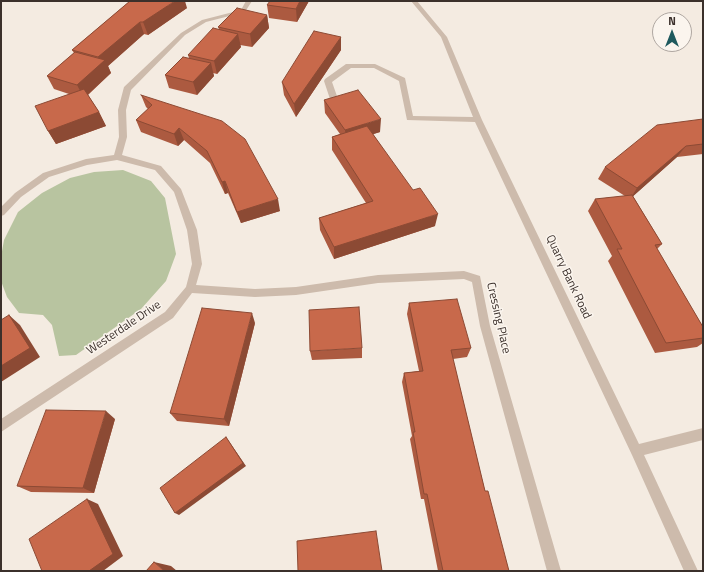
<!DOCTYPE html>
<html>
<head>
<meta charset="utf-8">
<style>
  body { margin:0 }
  #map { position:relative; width:704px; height:572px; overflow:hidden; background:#f4ebe1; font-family:"Titillium Web",sans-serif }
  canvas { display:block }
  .frame { position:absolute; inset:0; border:2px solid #3b302b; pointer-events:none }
  .north { position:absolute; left:652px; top:12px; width:40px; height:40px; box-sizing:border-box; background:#fbf5ee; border:1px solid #aea6a0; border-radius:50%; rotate:0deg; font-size:11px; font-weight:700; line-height:16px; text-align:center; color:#3b302b }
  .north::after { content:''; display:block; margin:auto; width:14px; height:18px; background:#1f5a5e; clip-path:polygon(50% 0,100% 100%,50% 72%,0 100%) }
</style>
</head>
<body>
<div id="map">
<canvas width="704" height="572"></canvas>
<div class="frame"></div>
<div class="north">N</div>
</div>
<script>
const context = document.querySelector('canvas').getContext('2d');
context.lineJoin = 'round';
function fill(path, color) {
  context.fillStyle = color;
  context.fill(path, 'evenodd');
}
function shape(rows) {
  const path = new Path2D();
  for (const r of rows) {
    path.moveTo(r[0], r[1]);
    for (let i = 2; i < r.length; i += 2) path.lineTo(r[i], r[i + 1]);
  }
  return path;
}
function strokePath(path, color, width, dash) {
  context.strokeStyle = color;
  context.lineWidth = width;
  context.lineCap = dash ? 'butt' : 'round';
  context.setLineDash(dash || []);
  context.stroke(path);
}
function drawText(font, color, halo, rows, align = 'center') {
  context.font = font + ' "Titillium Web",sans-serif';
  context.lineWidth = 3;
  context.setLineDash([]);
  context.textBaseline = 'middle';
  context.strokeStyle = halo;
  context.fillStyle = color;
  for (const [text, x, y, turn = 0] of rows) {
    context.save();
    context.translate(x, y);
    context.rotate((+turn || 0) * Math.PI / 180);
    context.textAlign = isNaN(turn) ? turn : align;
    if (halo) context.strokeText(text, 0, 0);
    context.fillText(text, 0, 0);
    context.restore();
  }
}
fill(shape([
  [123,170,151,181,165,198,176,254,166,281,141,309,76,355,59,356,52,325,43,315,19,313,7,297,1,281,1,257,4,240,18,212,42,193,70,178,94,172]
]), '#b8c4a0');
fill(shape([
  [246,1,252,1,245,12,206,22,185,35,131,90,126,110,127,137,122,155,161,166,181,189,197,230,202,264,196,285,255,289,296,287,378,275,464,271,480,276,490,326,561,571,547,571,480,326,472,282,464,279,378,283,296,295,255,297,192,293,173,318,1,432,1,419,165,312,186,287,192,264,187,230,174,192,155,170,117,160,87,165,49,177,21,197,4,215,1,216,1,207,15,193,43,173,86,159,114,155,119,137,118,110,124,87,181,33,202,20,241,10,246,1],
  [411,1,417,1,447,37,482,120,639,444,703,428,703,440,644,455,698,571,684,571,632,455,475,122,407,120,399,81,374,68,351,68,332,82,338,99,334,101,330,99,324,81,325,79,346,64,375,64,405,78,413,116,473,117,441,37,411,1]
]), '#cdbbac');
fill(shape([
  [130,1,187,8,148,35,144,34,108,66,111,73,88,95,99,112,106,126,56,144,48,131,69,94,54,89,47,76,74,53,72,50],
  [309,1,297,22,269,18,267,5],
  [267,15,269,28,252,47,240,45,241,47,217,74,213,73,214,76,197,95,169,88,165,75,189,58,188,55,219,29,218,27],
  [341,37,341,50,296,117,284,95,282,82],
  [141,95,280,211,241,223,228,193,225,194,210,163,184,140,178,146,141,132,136,120,148,109,146,107],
  [324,100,380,132,373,134,435,226,334,259,320,230,319,218,366,203,332,150,332,137,340,134,325,113],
  [703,119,703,154,677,157,633,196,662,244,657,249,703,327,703,343,697,347,655,353,608,261,612,256,588,211,595,199,625,196,598,179,605,167],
  [409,303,471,348,467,357,453,359,485,491,509,571,438,571,424,499,421,499,410,439,412,436,402,382,404,373,419,371,407,314],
  [255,323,229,426,177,421,170,413],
  [362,348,362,358,312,360,310,351],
  [115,419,94,493,31,492,17,486]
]), '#ac5a40');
fill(shape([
  [175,1,185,1,187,8,148,35,143,22],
  [300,1,309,1,297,22,296,9],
  [267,15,269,28,252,47,250,34],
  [140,22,144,34,108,66,111,73,84,98,77,85,101,63,98,57],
  [238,34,241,47,217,74,214,61],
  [341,37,341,50,296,117,294,104],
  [211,63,214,76,197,95,193,82],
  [99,112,106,126,56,144,48,131],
  [381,119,380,132,346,143,345,130],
  [179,128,184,140,178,146,174,134],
  [686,146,677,157,630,199,637,188],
  [225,181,228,193,225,194,222,182],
  [278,199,280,211,241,223,237,212],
  [438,214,435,226,334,259,334,247],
  [252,313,255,323,229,426,224,419],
  [9,315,20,325,40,357,1,382,1,366],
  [106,411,115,419,94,493,83,488],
  [226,437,246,466,179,515,175,513],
  [87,499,98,504,123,556,103,571,89,571],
  [154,562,171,566,177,571,164,571]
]), '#8c4a34');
const building = shape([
  [130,1,175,1,143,22,140,22,98,57,72,50,130,1],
  [270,1,300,1,296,9,267,5,270,1],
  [237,8,267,15,250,34,218,27,237,8],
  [213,28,238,34,214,61,188,55,213,28],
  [314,31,341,37,294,104,282,82,314,31],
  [75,52,105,60,77,85,47,76,75,52],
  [183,57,211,63,193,82,165,75,183,57],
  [84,89,99,112,48,131,35,106,84,89],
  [358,90,381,119,345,130,324,100,358,90],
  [141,95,222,121,245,139,278,199,237,212,225,181,222,182,207,151,179,128,174,134,136,120,152,105,141,95],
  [703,119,703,144,686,146,637,188,605,167,657,125,703,119],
  [367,126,413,190,420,188,438,214,334,247,319,218,373,201,332,137,367,126],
  [632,195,662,244,655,245,703,327,703,338,666,343,617,249,622,249,595,199,632,195],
  [457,299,471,348,451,350,485,491,488,491,509,571,443,571,427,494,424,494,413,432,415,432,404,373,423,371,409,303,457,299],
  [359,307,362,348,310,351,309,310,359,307],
  [202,308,252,313,224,419,170,413,202,308],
  [9,315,30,348,1,366,1,320,9,315],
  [46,410,106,411,83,488,17,486,46,410],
  [226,437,243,463,175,513,160,488,226,437],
  [87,499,113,554,89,571,42,571,29,539,87,499],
  [376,531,382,571,298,571,297,541,376,531],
  [154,562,164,571,146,571,154,562]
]);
fill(building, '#c8694b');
strokePath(building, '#8c4a34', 1);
drawText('12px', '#3b302b', '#fbf5ee', [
  ["Quarry Bank Road",568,277,65],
  ["Cressing Place",498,318,77],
  ["Westerdale Drive",124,328,-34]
]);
</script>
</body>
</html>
